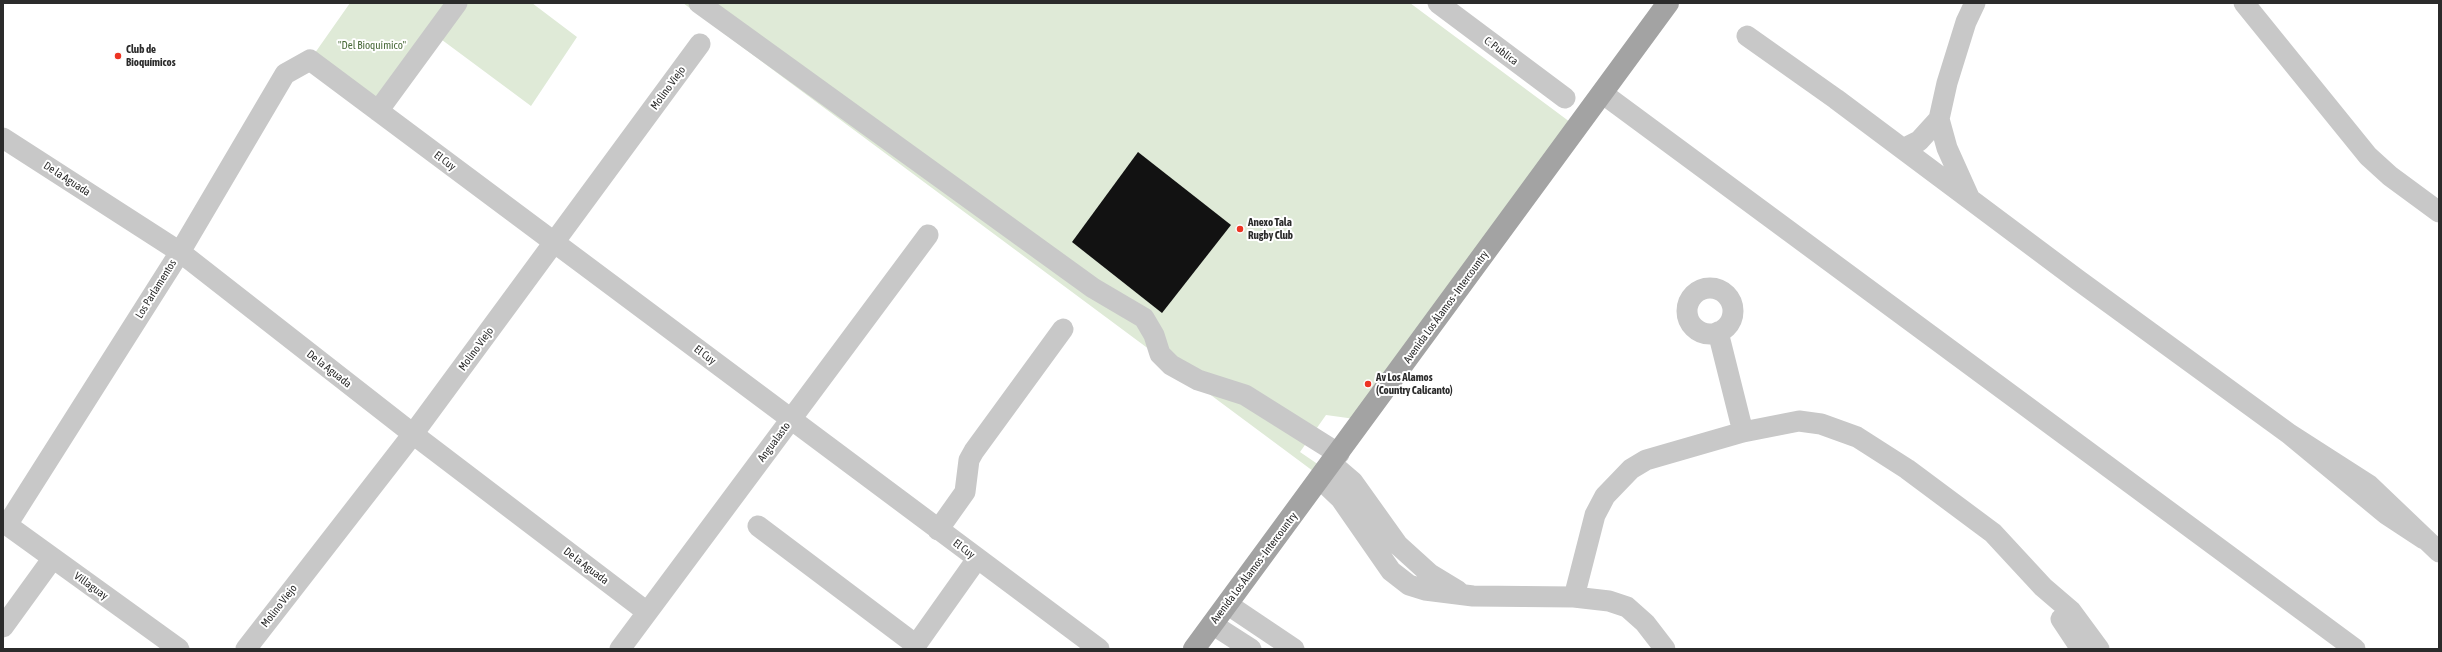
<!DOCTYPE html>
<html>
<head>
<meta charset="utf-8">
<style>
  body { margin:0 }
  #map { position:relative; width:2442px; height:652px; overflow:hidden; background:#fff; font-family:"Asap Condensed",sans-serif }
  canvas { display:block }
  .frame { position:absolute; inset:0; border:4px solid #2b2b2b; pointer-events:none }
</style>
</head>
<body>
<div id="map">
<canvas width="2442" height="652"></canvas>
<div class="frame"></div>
</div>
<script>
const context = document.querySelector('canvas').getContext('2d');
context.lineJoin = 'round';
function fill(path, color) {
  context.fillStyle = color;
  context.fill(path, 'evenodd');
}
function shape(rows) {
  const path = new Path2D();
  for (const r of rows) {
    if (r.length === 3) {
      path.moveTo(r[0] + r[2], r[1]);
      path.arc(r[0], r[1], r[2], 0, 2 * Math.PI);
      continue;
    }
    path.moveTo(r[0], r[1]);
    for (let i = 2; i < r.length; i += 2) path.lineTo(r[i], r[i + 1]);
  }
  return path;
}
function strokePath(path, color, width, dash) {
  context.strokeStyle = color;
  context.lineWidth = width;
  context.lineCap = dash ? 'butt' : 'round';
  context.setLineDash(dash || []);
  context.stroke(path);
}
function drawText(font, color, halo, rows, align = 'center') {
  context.font = font + ' "Asap Condensed",sans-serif';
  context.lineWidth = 4;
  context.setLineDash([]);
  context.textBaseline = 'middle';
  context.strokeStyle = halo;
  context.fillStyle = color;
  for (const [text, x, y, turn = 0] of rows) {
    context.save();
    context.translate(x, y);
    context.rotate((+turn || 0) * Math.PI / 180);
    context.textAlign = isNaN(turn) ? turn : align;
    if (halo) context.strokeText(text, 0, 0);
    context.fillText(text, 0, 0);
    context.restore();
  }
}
fill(shape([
  [350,3,532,3,577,37,531,106,434,34,378,111,310,60],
  [683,3,1410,3,1570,122,1355,419,1326,415,1300,452,1319,465,1313,471]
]), '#dfead7');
fill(shape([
  [1138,152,1231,225,1162,313,1072,242]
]), '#121212');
strokePath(shape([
  [699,3,1093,288,1144,318,1154,335,1160,354,1171,365,1198,380,1245,395,1339,454],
  [1438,3,1565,98],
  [2244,3,2368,156,2390,176,2439,212],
  [1747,36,1836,99,2078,280,2288,433],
  [1602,93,2355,649],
  [378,111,457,3],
  [1939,119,1947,83,1966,22,1975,3],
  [3,138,180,252,413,434,647,612],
  [1903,149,1919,141,1939,119,1947,148,1969,197],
  [1710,311,23],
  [1718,332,1743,432],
  [1332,464,1353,482,1398,545,1430,574,1458,591],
  [1320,479,1341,499,1391,571,1409,585,1425,590,1473,596,1574,597,1595,515,1605,496,1631,469,1646,460,1743,432,1799,421,1821,424,1857,437,1907,469,1993,533,2043,587,2071,611,2099,649],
  [3,522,179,649],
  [7,525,180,252,285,74,310,60,1099,649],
  [758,526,916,645,977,559],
  [938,530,965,492,969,460,974,451,1063,329],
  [2424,539,2386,514,2288,433,2369,485,2439,552],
  [1574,597,1609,601,1627,607,1645,623,1665,649],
  [1227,604,1294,649],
  [2061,619,2081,649],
  [1212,624,1251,649],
  [3,627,53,558],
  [246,649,413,434,700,44],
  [620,649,928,235]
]), '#c8c8c8', 21);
strokePath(shape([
  [1194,649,1668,3]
]), '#a3a3a3', 22);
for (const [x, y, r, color] of [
  [118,56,4,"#ed3423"],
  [1240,229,4,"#ed3423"],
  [1368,384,4,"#ed3423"]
]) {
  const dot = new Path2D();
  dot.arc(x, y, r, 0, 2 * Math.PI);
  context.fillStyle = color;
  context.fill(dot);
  strokePath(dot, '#fff', 1.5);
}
drawText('11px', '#476837', '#fff', [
  ["\"Del Bioquímico\"",372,46]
]);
drawText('bold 11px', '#2b2b2b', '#fff', [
  ["Club de",126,50],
  ["Bioquímicos",126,63],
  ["Anexo Tala",1248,223],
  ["Rugby Club",1248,236],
  ["Av Los Alamos",1376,378],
  ["(Country Calicanto)",1376,391]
], 'left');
drawText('11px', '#2b2b2b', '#fff', [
  ["C. Publica",1501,51,37],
  ["Molino Viejo",668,88,-54],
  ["El Cuy",445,161,37],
  ["De la Aguada",67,179,33],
  ["Los Parlamentos",156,289,-58],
  ["Avenida Los Álamos - Intercountry",1446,307,-54],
  ["Molino Viejo",476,349,-54],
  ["El Cuy",705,355,37],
  ["De la Aguada",329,369,38],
  ["Angualasto",774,442,-53],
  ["El Cuy",964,549,37],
  ["De la Aguada",586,566,37],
  ["Avenida Los Álamos - Intercountry",1254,568,-53],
  ["Villaguay",91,586,36],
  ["Molino Viejo",279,606,-52]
]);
</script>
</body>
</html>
